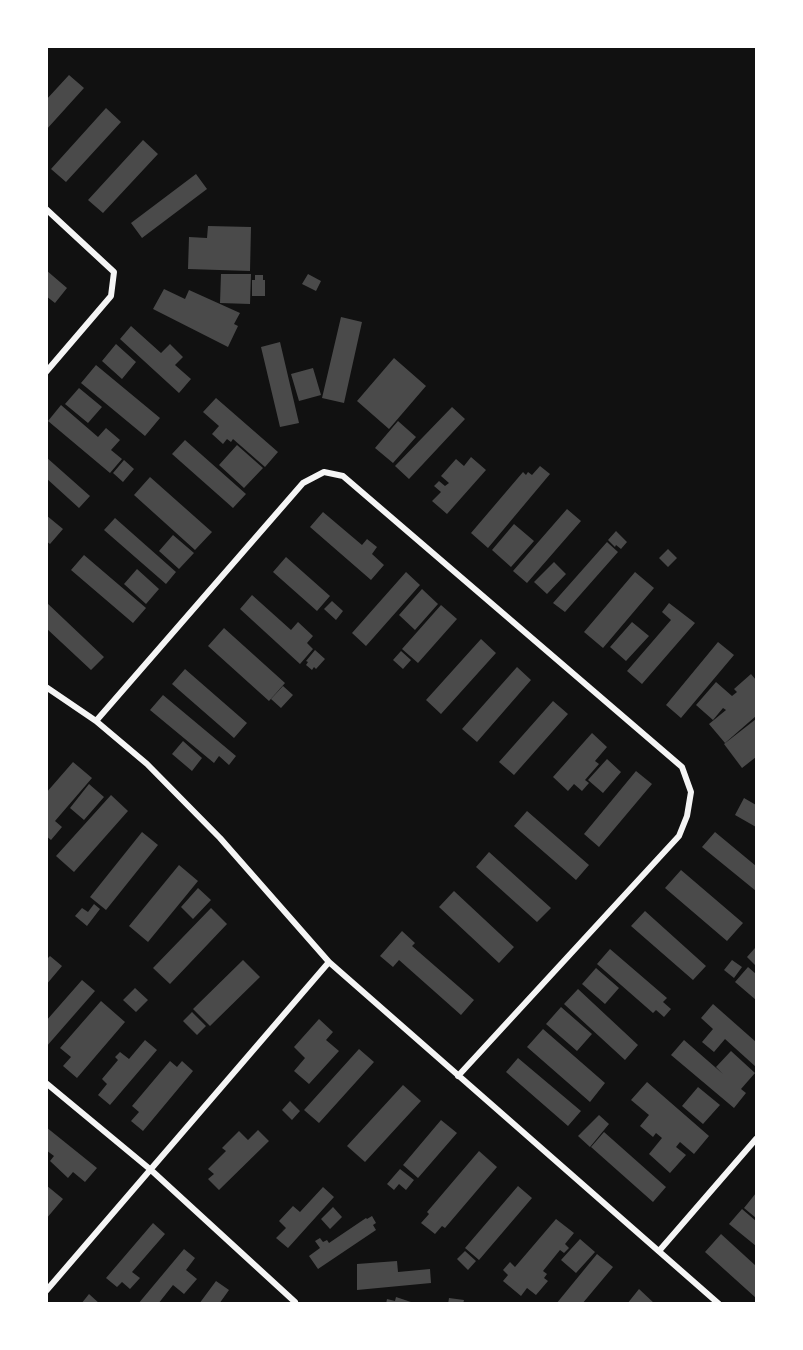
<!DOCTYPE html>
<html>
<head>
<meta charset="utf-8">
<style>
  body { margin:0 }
  #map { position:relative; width:803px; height:1350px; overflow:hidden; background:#111; font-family:"Noto Serif",serif }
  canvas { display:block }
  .frame { position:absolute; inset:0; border:48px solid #fff; pointer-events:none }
</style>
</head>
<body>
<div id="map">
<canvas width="803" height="1350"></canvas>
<div class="frame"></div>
</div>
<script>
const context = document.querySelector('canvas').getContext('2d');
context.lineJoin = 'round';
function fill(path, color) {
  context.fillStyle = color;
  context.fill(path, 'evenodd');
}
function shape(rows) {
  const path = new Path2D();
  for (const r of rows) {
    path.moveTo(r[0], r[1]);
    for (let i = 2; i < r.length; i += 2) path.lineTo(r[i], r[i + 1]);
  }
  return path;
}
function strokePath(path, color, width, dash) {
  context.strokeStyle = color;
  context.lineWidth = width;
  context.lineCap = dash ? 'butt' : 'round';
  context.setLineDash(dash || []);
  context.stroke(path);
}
fill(shape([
  [69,75,84,88,46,130,46,100],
  [106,108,121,122,66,182,51,169],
  [143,140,158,154,103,213,88,200],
  [196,174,207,189,142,238,131,223],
  [208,226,251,227,250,271,188,269,189,237,207,238],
  [46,270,67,288,55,303,46,296],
  [221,274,251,274,250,304,220,303],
  [308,274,321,281,316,291,302,284],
  [255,275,263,275,263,280,265,280,265,296,252,296,252,280,255,280],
  [164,289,185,299,189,290,240,313,234,324,238,326,228,347,153,309],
  [341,317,362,322,344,403,322,398],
  [131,326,161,353,170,344,183,357,175,365,191,379,179,393,120,339],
  [280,342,299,423,280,427,261,347],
  [116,344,136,362,122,379,102,361],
  [394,358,426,386,389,429,357,401],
  [96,365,160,418,145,436,81,383],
  [313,368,321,395,299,401,291,374],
  [79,388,102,407,88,423,65,404],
  [216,398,278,452,265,467,233,439,231,442,227,439,223,444,212,434,219,426,203,412],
  [61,405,98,437,106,428,120,440,111,450,122,459,110,473,48,421],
  [452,407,465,419,409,479,395,466],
  [398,421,416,437,393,463,375,448],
  [185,440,246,494,233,508,172,454],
  [237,445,263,468,244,488,219,465],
  [46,457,90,496,79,508,46,478],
  [471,457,486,470,447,514,432,501,441,492,434,486,439,481,445,486,449,483,441,476,456,459,464,466],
  [124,460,134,469,123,482,113,473],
  [540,466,550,474,488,548,471,533,523,472,526,475,528,472,532,475],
  [150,477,212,532,195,550,134,495],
  [567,509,581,521,527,583,513,571],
  [323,512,362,545,367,539,377,547,372,554,384,565,371,580,310,527],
  [46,515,63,529,50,544,46,541],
  [115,518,176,572,166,584,104,530],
  [514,524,534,541,511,567,492,550],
  [616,531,627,542,621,549,616,545,615,547,608,540],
  [173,535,194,553,179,569,159,551],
  [607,542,618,552,565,612,553,603],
  [668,549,677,558,668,567,659,558],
  [84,555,146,608,133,623,71,570],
  [286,557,330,596,317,611,273,572],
  [554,562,566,574,547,594,534,582],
  [137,569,159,589,146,604,124,584],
  [406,572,420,585,366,646,352,633],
  [635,572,654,588,603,648,584,632],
  [422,589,438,604,415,630,399,615],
  [252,595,291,630,298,622,313,636,307,643,313,649,300,664,240,609],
  [332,601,343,611,336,620,324,609],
  [46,602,104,657,91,670,46,628],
  [669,603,695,623,642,684,627,671,671,620,662,612],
  [441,605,457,619,418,663,402,649],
  [632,622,649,636,626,661,610,647],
  [224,628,285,683,269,701,208,646],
  [481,639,496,653,441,714,426,700],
  [718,642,734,655,681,718,666,705],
  [315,650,325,659,316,669,314,667,312,670,306,665,308,662,306,661],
  [401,651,411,660,403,669,393,660],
  [517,667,531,680,477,742,462,729],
  [185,669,247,723,234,738,172,684],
  [751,674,756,680,756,716,725,743,709,724,726,710,723,708,713,720,696,705,716,682,732,696,737,692,734,689],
  [283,686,293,695,281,708,271,699],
  [163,695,236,756,229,765,219,756,214,763,150,710],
  [553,701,568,714,514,775,499,762],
  [756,719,756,757,742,768,724,744],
  [592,733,607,747,595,761,599,764,585,780,589,783,582,791,574,784,568,791,553,777],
  [183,741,202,758,192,771,172,754],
  [607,759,621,772,603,793,588,780],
  [73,762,92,778,55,821,62,827,51,840,46,836,46,793],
  [636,771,652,784,599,847,584,834],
  [89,784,104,797,84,820,70,808],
  [111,795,128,811,74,872,56,856],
  [744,798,756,805,756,827,735,815],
  [527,811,589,865,576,880,514,826],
  [142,832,158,845,106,910,90,897],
  [715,832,756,866,756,891,702,847],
  [489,852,551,908,537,922,476,867],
  [179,865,198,881,148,942,129,926],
  [681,870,743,923,727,941,665,888],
  [198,888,211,900,193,919,181,907],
  [454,891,514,947,499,963,439,907],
  [94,904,100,909,87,926,75,916,82,908,88,912],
  [211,908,227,924,170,984,153,968],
  [645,911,706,966,693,980,631,926],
  [402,931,415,943,412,946,474,1000,461,1015,399,960,393,967,380,956],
  [755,948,756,950,756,966,747,957],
  [610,949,667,998,663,1002,671,1009,664,1017,656,1010,653,1013,597,964],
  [50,956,62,966,46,985,46,960],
  [243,960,260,977,210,1026,193,1009],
  [732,960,742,967,734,978,724,970],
  [748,967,756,974,756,1000,735,982],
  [596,968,619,988,605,1004,582,984],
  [82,980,95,991,46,1047,46,1021],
  [135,988,148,1000,136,1012,123,1000],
  [578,989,638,1045,625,1060,564,1004],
  [101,1001,125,1022,77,1078,63,1066,71,1057,60,1048],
  [713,1004,756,1042,756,1067,725,1039,714,1052,702,1042,713,1029,701,1018],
  [561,1007,592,1034,577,1051,546,1024],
  [192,1012,206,1026,197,1035,183,1021],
  [319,1019,333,1032,326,1040,339,1051,309,1084,294,1071,305,1058,294,1047],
  [543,1029,605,1083,590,1102,527,1047],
  [145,1040,157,1050,110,1105,98,1095,107,1084,102,1079,118,1060,115,1057,120,1052,129,1059],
  [684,1040,723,1074,716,1067,731,1051,755,1073,741,1089,746,1093,734,1108,671,1055],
  [359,1049,374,1062,319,1123,304,1110],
  [518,1058,581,1111,568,1126,506,1072],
  [170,1061,177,1067,182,1061,193,1071,143,1131,131,1121,139,1112,132,1106],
  [647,1082,709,1136,694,1154,680,1142,676,1147,686,1155,670,1173,649,1154,662,1138,656,1133,653,1137,640,1126,649,1115,631,1100],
  [403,1085,421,1101,365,1162,347,1146],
  [698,1087,720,1105,703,1124,682,1106],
  [290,1101,300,1111,292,1120,282,1110],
  [599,1115,609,1124,590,1147,578,1136],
  [441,1120,457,1133,418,1178,403,1165],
  [46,1127,97,1168,85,1182,73,1172,68,1178,50,1161,54,1156,46,1150],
  [258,1130,269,1141,219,1190,208,1179,214,1174,208,1169,226,1151,222,1148,239,1131,248,1140],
  [604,1132,666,1187,653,1202,591,1147],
  [479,1151,497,1167,445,1228,442,1226,435,1234,421,1223,429,1214,427,1212],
  [400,1169,414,1180,406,1190,399,1184,394,1190,387,1184],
  [46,1185,63,1199,46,1219],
  [518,1186,532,1198,479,1260,465,1248],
  [323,1187,334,1197,288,1248,276,1238,286,1228,279,1221,293,1206,300,1212],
  [756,1193,756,1218,744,1208],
  [333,1207,342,1217,330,1229,321,1219],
  [742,1209,756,1221,756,1246,729,1224],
  [372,1216,376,1223,373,1225,376,1230,318,1269,309,1256,320,1248,315,1241,320,1238,323,1242,327,1240,329,1243,366,1218,367,1219],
  [556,1219,574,1233,565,1244,569,1248,564,1253,560,1250,543,1271,547,1274,544,1278,548,1281,536,1295,527,1288,521,1296,503,1281,508,1275,503,1270,510,1262,515,1267],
  [153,1223,165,1234,132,1272,140,1278,130,1289,122,1282,117,1287,106,1278],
  [721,1234,756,1266,756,1298,705,1252],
  [580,1239,595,1252,576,1273,561,1260],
  [184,1249,195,1258,186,1270,197,1279,184,1294,173,1285,158,1304,138,1304],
  [465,1251,476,1261,468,1270,457,1259],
  [597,1254,613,1267,582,1304,556,1304],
  [397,1261,398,1272,430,1269,431,1283,357,1290,357,1264],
  [216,1281,229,1290,219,1304,199,1304],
  [639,1289,655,1304,627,1304],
  [89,1294,100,1304,81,1304],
  [396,1297,414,1303,414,1304,386,1304,387,1299,395,1301],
  [449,1298,464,1300,463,1304,448,1304]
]), '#4a4a4a');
strokePath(shape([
  [46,209,114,272,111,296,46,372],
  [46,687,96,721,147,764,220,838,329,962,719,1304],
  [96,721,303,483,324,472,343,476,682,767,691,792,687,816,679,836,458,1076],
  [46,1083,151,1170,295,1302],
  [659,1251,756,1139],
  [46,1291,329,962]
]), '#f5f5f5', 6);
</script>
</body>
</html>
